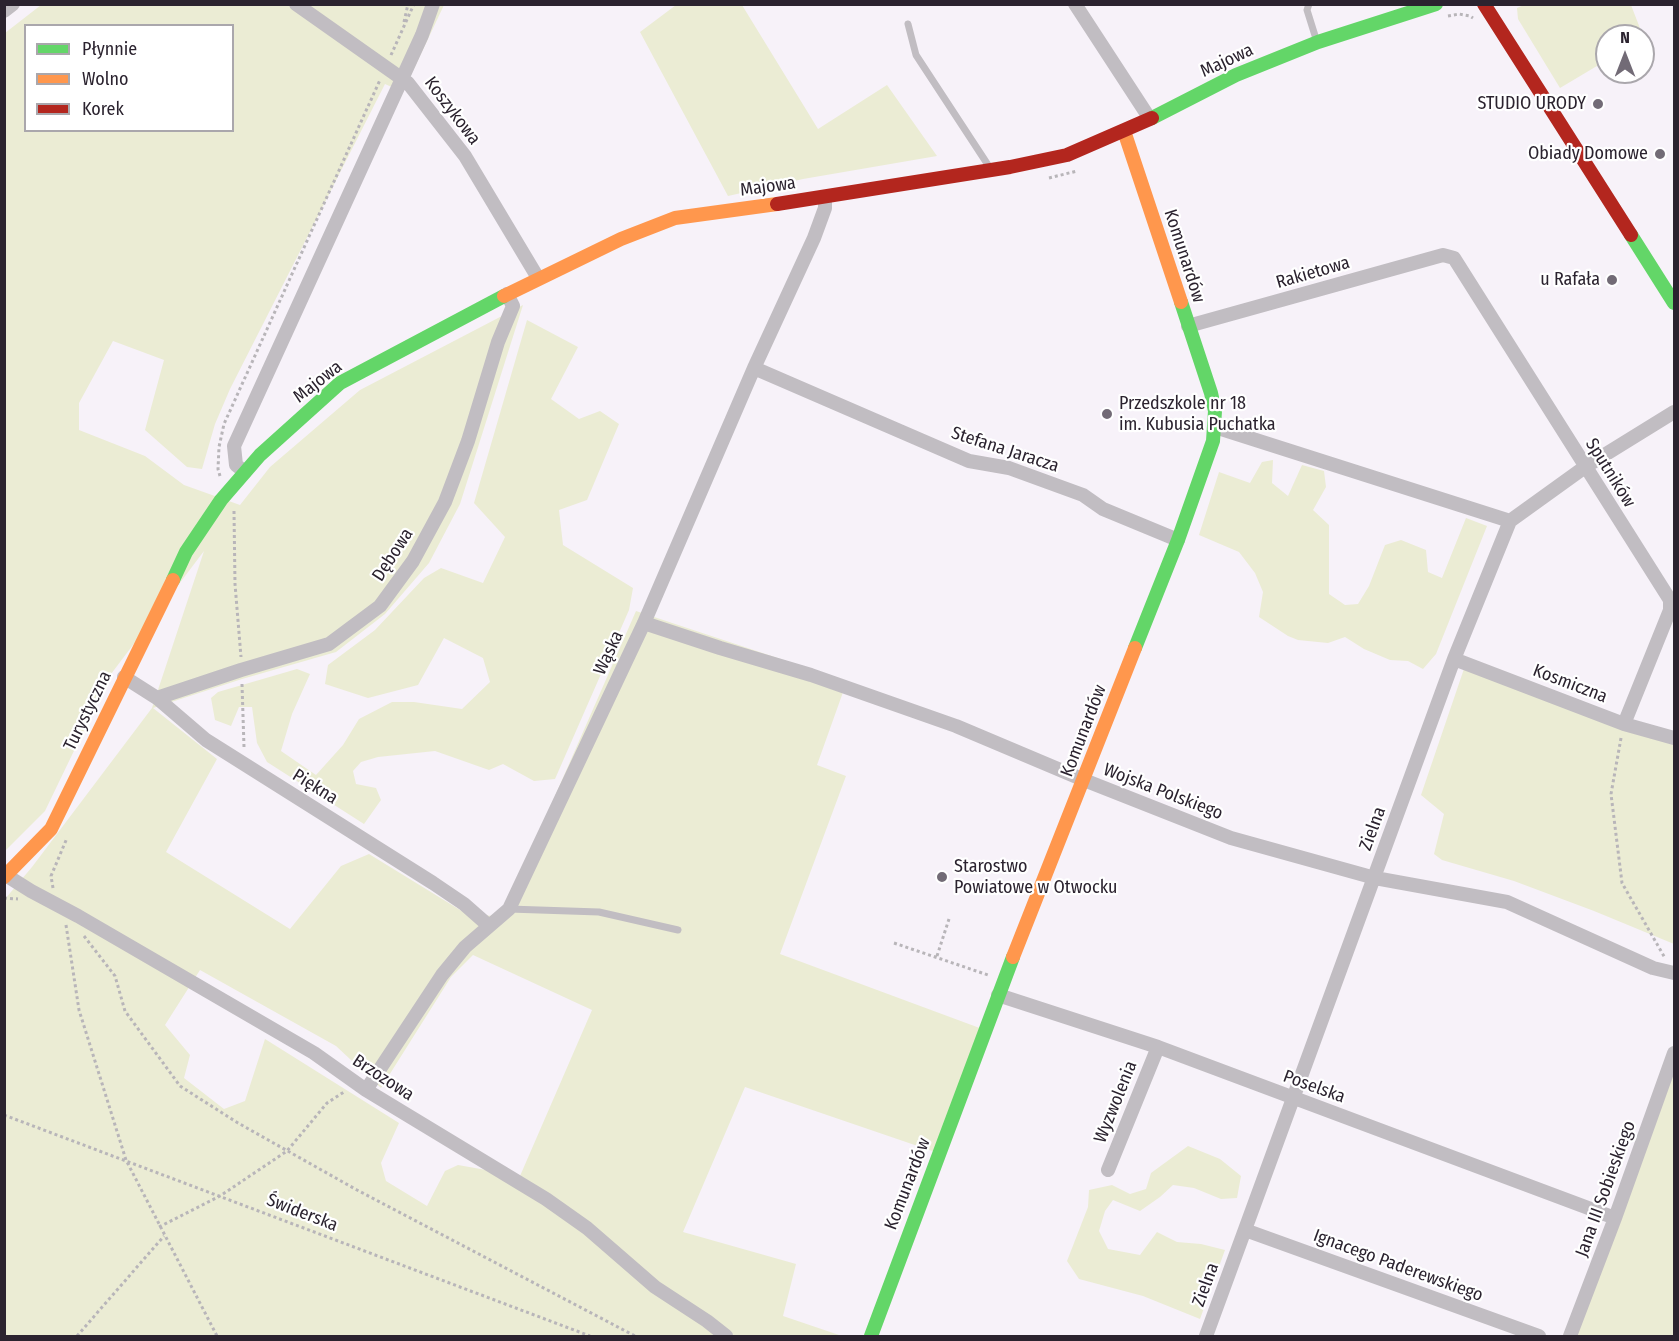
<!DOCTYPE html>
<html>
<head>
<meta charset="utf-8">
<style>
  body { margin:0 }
  #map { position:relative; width:1679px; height:1341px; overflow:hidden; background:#f7f2f9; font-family:"Fira Sans Condensed",sans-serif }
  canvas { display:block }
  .frame { position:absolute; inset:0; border:6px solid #2b232f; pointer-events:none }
  .legend { position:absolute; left:24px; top:24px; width:210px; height:108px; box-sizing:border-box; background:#fff; border:2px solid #aaa7ac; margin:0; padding:8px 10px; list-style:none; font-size:18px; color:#2b232f }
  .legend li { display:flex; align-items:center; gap:12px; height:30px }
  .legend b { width:30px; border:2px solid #aaa7ac }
  .north { position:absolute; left:1595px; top:24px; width:60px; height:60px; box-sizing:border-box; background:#fff; border:2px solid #aaa7ac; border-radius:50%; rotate:0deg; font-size:16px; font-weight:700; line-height:24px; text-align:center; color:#2b232f }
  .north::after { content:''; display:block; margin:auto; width:21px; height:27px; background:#726b76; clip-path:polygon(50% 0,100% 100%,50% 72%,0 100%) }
</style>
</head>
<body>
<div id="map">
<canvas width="1679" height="1341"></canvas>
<div class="frame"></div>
<ul class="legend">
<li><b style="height:8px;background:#63d668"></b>Płynnie</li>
<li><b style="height:8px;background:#ff974d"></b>Wolno</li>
<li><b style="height:8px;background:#b3261e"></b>Korek</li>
</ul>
<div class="north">N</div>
</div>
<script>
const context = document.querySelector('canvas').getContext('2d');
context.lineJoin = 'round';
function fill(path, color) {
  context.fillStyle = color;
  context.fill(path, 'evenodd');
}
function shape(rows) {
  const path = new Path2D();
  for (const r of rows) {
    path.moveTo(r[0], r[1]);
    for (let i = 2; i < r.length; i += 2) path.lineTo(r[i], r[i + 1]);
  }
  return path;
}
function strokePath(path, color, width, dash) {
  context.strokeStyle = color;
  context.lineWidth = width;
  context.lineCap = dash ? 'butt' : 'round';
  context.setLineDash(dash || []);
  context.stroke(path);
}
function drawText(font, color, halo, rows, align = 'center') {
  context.font = font + ' "Fira Sans Condensed",sans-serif';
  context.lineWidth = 4.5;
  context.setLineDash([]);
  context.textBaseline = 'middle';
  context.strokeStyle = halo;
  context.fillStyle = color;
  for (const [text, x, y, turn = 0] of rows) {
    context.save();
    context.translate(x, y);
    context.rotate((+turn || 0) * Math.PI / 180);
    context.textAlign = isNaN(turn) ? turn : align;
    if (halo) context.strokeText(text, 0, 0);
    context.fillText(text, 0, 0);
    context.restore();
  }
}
fill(shape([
  [1526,4,1631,5,1643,36,1607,36,1607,60,1560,88,1518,19,1517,8],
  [41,5,444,5,403,92,385,84,230,389,215,424,202,469,187,467,145,430,164,360,113,341,79,403,79,430,145,456,184,485,240,505,270,467,360,390,523,305,460,504,429,563,385,614,336,652,242,679,153,708,217,759,166,852,290,929,341,866,369,854,465,913,502,917,636,611,847,681,817,765,846,776,780,954,985,1030,944,1155,745,1087,683,1232,796,1264,783,1316,842,1336,5,1336,5,899,32,867,152,708,204,551,111,674,45,811,5,851,5,33],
  [26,26,232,26,232,130,26,130],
  [473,955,592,1010,520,1176,458,1165,445,1171,427,1206,386,1181,381,1163,399,1123,265,1039,245,1101,224,1109,184,1078,190,1055,165,1025,200,970,336,1046,381,1088,451,977],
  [676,5,742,5,818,129,887,85,937,156,803,179,728,196,640,32],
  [527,320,578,347,551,399,579,419,600,411,619,424,587,500,559,510,563,545,633,588,629,610,555,779,534,781,503,764,489,770,435,751,378,757,361,762,353,771,356,784,376,788,381,800,364,824,267,762,257,743,252,707,239,707,231,726,215,720,211,698,218,692,297,669,310,674,292,714,281,751,316,775,343,745,359,719,392,702,414,702,462,709,490,682,483,658,444,638,418,685,368,698,325,684,328,665,375,630,424,578,441,568,483,583,505,537,474,503],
  [1273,460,1272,483,1288,496,1302,465,1324,471,1326,487,1313,510,1329,525,1329,594,1345,605,1358,604,1369,586,1385,545,1401,540,1426,550,1428,572,1442,578,1466,518,1487,526,1436,654,1423,669,1408,661,1390,660,1364,649,1345,637,1328,643,1298,640,1288,636,1259,617,1263,592,1255,573,1239,552,1199,535,1219,472,1250,483,1262,462],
  [1467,660,1674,735,1674,944,1594,911,1514,881,1442,860,1434,854,1444,814,1421,795],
  [1674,1053,1674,1336,1565,1336],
  [1188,1146,1220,1159,1241,1176,1237,1198,1221,1199,1194,1188,1173,1185,1160,1197,1140,1211,1113,1200,1105,1211,1099,1231,1108,1249,1140,1255,1157,1232,1177,1242,1201,1244,1225,1250,1200,1319,1143,1296,1079,1279,1067,1261,1088,1207,1089,1190,1112,1185,1130,1194,1146,1189,1151,1173]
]), '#ebecd4');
strokePath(shape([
  [1448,16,1459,14,1470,16,1473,18],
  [404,22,408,4],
  [391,55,414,4],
  [1049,178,1077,171],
  [220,476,218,469,219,447,224,424,380,80],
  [234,511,235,584,241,657],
  [242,684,244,747],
  [1621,738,1611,794,1622,883,1665,958],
  [53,888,51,876,67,838],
  [4,898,18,899],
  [66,925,79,1010,126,1160,217,1336],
  [84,936,115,976,125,1011,180,1086,238,1123,357,1190,635,1336],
  [894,943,988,975],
  [937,956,949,919],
  [4,1115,590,1336],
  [159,1227,220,1196,287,1151,327,1103,344,1092],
  [77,1336,164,1236]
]), '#b8b5b9', 3, [3, 3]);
strokePath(shape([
  [1309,4,1307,10,1317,42],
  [908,24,916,55,990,168],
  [509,909,599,912,678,930]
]), '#c1bdc2', 7);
strokePath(shape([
  [296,4,408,83,465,156,538,278],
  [1075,4,1150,119],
  [4,11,13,4],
  [1188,326,1443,255,1454,258,1670,600,1670,610,1624,724],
  [754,368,969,461,1009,468,1083,495,1103,509,1178,540],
  [1215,427,1510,521],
  [245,472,236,465,234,446,422,35,433,4],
  [644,623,720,648,811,675,956,726,1084,780,1231,838,1375,878,1507,902,1653,968,1674,973],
  [1454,659,1624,724,1674,738],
  [124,677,157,698,206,740,433,883,464,904,489,926],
  [157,698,241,670,329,644,380,606,413,561,445,502,468,441,498,342,513,306,507,294],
  [4,874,31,891,78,916,314,1053,366,1090,546,1199,587,1228,655,1287,707,1321,726,1336],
  [998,995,1158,1047,1615,1218],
  [366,1090,442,975,465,947,509,909,644,623,754,368,814,238,825,208,825,197],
  [1108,1170,1158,1047],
  [1245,1230,1539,1336],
  [1206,1336,1454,659,1510,521,1585,467,1674,412],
  [1570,1336,1615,1218,1674,1053]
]), '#c1bdc2', 14);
strokePath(shape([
  [1152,118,1236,75,1318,42,1436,4],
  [1631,235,1674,303],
  [173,580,186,552,221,500,260,455,340,383,504,296],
  [1135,648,1178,540,1213,441,1215,411,1211,393,1181,302],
  [871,1336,1013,957]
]), '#63d668', 14);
strokePath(shape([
  [1124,131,1181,302],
  [504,296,621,239,675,218,777,204],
  [4,877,51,829,173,580],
  [1013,957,1135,648]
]), '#ff974d', 14);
strokePath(shape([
  [1484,4,1631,235],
  [777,204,1010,167,1067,155,1152,118]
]), '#b3261e', 14);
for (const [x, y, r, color] of [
  [1598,104,6,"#726b76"],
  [1660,154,6,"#726b76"],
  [1612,280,6,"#726b76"],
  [1107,414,6,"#726b76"],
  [942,877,6,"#726b76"]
]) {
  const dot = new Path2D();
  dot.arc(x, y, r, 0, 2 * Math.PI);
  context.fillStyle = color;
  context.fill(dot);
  strokePath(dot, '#fff', 2);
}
drawText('18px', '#2b232f', '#fff', [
  ["Majowa",1227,61,-25],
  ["Koszykowa",452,111,53],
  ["Majowa",768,187,-8],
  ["Komunardów",1184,256,72],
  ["Rakietowa",1313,273,-16],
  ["Majowa",318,382,-38],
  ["Stefana Jaracza",1005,450,18],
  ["Sputników",1610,473,58],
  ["Dębowa",393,555,-57],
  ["Wąska",609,653,-65],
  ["Kosmiczna",1570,684,21],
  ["Turystyczna",88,711,-64],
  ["Komunardów",1084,731,-69],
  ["Piękna",315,787,32],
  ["Wojska Polskiego",1163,792,21],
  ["Zielna",1373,829,-70],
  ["Brzozowa",383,1078,33],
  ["Poselska",1314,1087,20],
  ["Wyzwolenia",1116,1102,-68],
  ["Komunardów",908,1184,-69],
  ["Jana III Sobieskiego",1606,1189,-70],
  ["Świderska",302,1213,21],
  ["Ignacego Paderewskiego",1398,1266,20],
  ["Zielna",1206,1285,-70]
]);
drawText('18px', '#2b232f', '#fff', [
  ["STUDIO URODY",1586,104],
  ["Obiady Domowe",1648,154],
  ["u Rafała",1600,280],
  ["Przedszkole nr 18",1119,404,"left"],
  ["im. Kubusia Puchatka",1119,425,"left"],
  ["Starostwo",954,867,"left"],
  ["Powiatowe w Otwocku",954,888,"left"]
], 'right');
</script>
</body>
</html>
